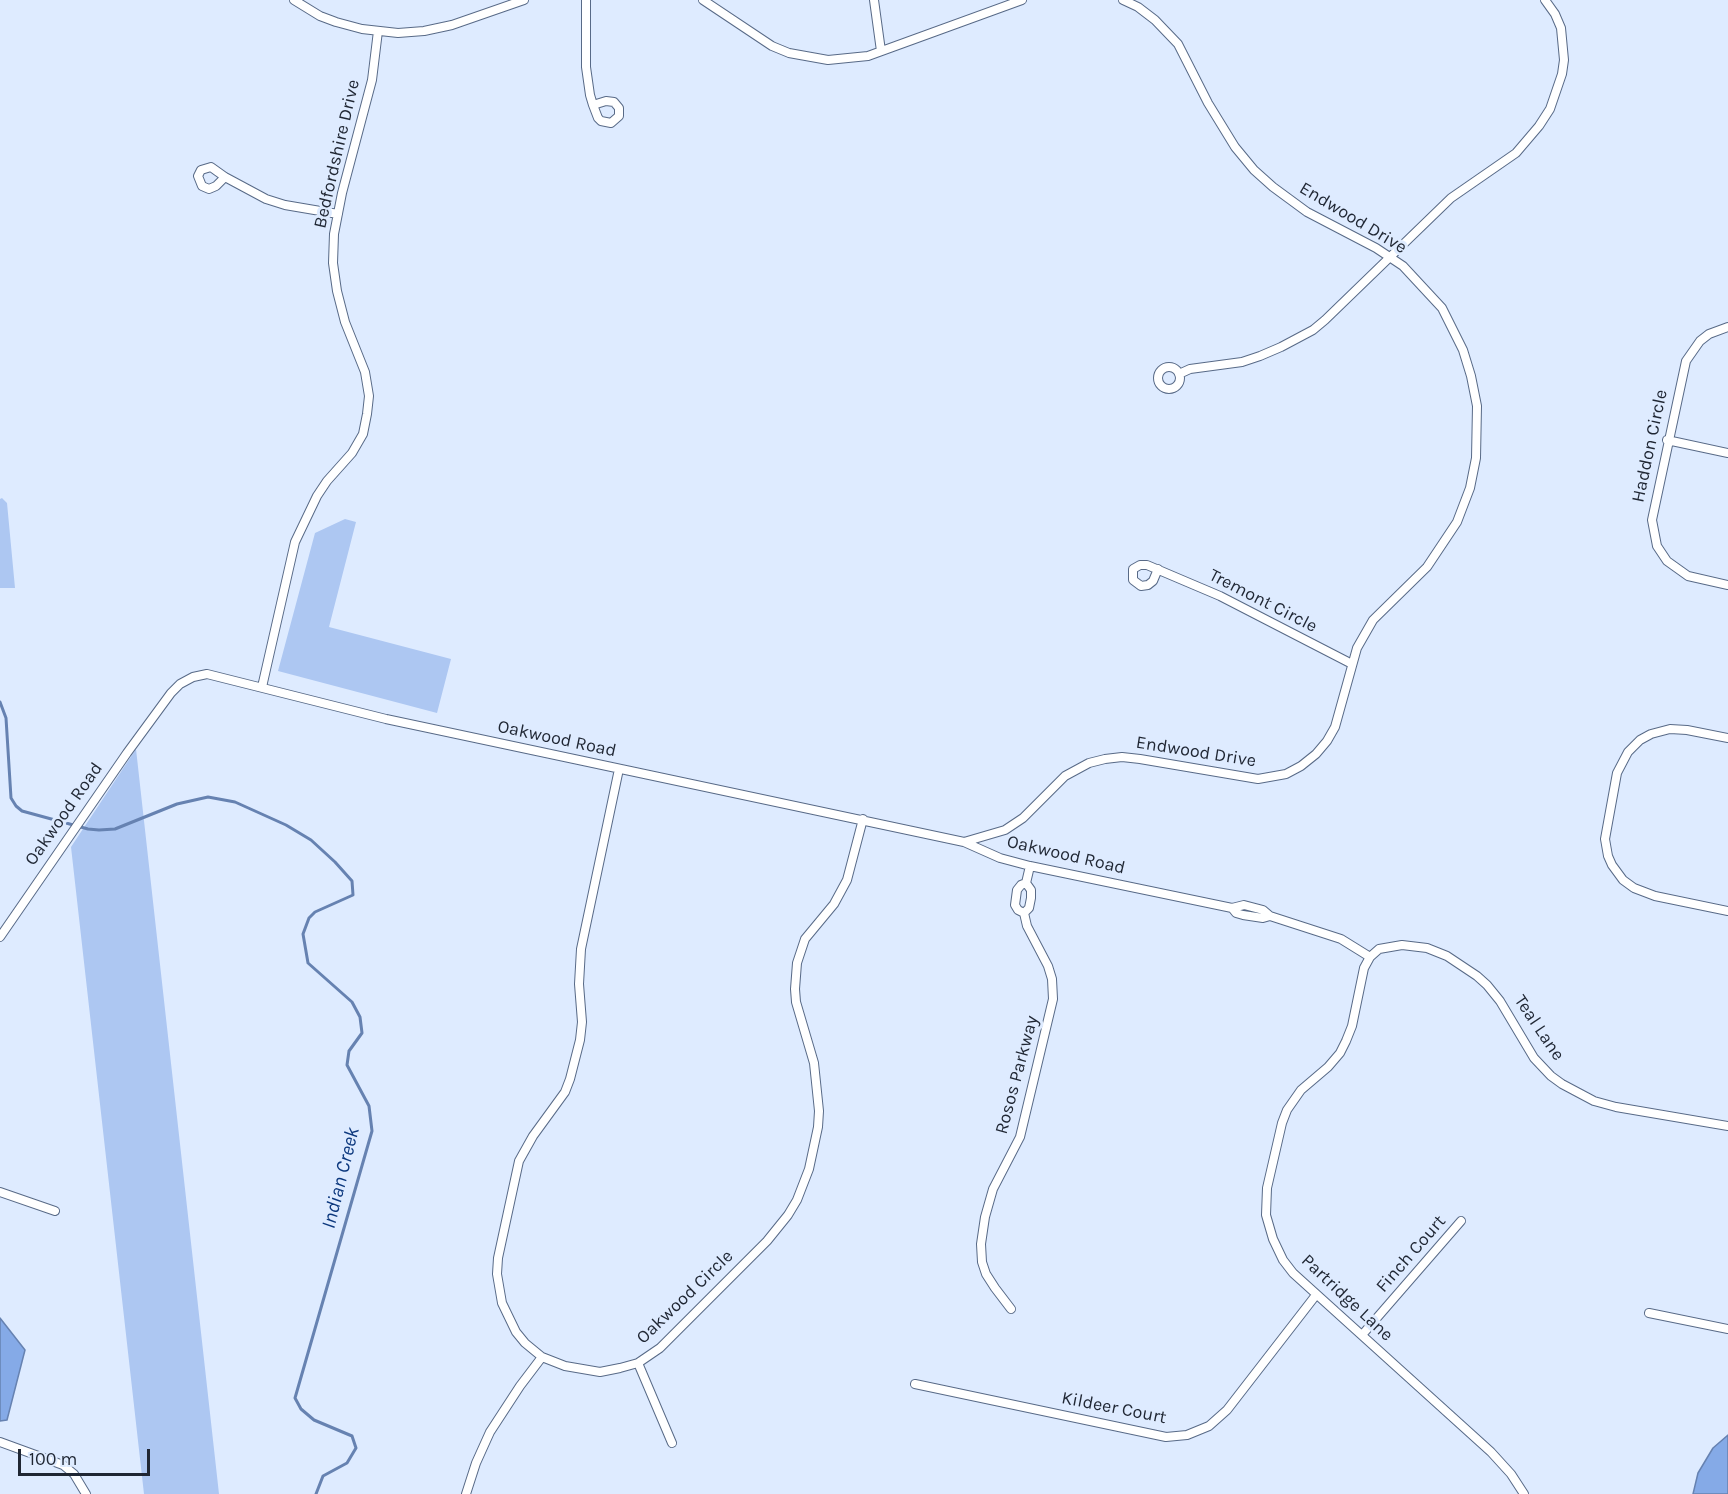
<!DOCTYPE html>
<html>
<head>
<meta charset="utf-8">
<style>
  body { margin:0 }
  #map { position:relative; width:1728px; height:1494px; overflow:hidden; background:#deebff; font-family:Karla,sans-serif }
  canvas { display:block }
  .scale { position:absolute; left:18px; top:1449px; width:132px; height:27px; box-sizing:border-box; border:3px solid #1f2633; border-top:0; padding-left:8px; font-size:18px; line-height:21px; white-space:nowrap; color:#1f2633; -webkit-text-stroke:4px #deebff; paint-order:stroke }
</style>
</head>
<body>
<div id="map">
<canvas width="1728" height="1494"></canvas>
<div class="scale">100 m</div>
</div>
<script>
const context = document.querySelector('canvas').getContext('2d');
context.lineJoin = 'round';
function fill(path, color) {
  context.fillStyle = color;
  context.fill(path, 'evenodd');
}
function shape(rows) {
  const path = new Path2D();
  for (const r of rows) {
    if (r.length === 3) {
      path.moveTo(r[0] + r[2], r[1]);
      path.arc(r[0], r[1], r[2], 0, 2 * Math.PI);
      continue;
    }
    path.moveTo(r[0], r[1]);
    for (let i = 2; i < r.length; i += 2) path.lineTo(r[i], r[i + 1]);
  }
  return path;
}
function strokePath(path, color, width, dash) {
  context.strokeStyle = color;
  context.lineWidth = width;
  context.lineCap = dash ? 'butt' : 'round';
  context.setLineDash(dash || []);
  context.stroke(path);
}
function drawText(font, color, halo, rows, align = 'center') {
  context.font = font + ' Karla,sans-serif';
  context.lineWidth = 6;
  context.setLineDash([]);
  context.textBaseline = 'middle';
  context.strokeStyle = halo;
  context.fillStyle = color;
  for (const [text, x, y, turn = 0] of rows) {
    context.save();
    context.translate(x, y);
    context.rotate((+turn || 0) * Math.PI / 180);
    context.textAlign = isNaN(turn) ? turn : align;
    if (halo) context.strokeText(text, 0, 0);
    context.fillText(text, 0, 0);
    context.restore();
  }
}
fill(shape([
  [2,498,7,503,15,588,0,588,0,499],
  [345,519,356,522,329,627,451,659,437,713,278,671,315,533],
  [136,749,219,1494,144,1494,71,847]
]), '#adc7f2');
const water = shape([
  [0,1318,25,1350,7,1420,0,1421,0,1318],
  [1728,1435,1728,1494,1693,1494,1698,1473,1713,1448,1728,1435]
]);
fill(water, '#85aae7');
strokePath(water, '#6682b1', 1.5);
strokePath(shape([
  [0,702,6,718,11,798,16,806,22,811,88,829,99,830,115,829,177,804,208,797,235,802,286,825,311,840,335,862,352,881,353,895,315,912,309,918,303,934,308,963,352,1002,360,1017,362,1033,349,1051,347,1065,369,1106,372,1131,295,1398,301,1409,314,1420,352,1436,356,1448,347,1463,323,1476,316,1494]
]), '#6682b1', 3);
const minor = shape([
  [294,0,320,16,336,22,362,29,398,33,424,31,452,25,524,0],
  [586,0,586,67,590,95,593,105,598,118,601,121,611,123,619,116,619,108,614,102,606,101,593,105],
  [703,0,772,46,789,53,828,60,868,56,1022,0],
  [874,0,881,51],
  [225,177,216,186,209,189,202,186,198,176,201,170,211,167,225,177,266,199,285,205,338,214],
  [1728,327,1709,334,1700,341,1686,361,1652,520,1657,546,1667,561,1688,576,1728,585],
  [1169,378,11],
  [1179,374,1190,369,1242,362,1260,356,1281,347,1313,330,1325,320,1451,198,1516,153,1539,126,1550,109,1562,74,1564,60,1561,28,1555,14,1545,0],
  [1667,440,1728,453],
  [1158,569,1153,581,1148,585,1141,586,1133,580,1133,569,1140,565,1147,565,1187,582,1220,596,1352,664],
  [262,687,295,542,317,496,327,481,352,453,363,434,367,414,369,396,365,372,345,322,337,291,333,263,334,234,342,193,372,80,378,31],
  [1728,738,1687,730,1670,729,1651,734,1640,740,1628,752,1617,773,1605,839,1608,856,1612,865,1623,880,1634,888,1655,896,1728,911],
  [619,769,581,949,579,984,582,1022,580,1040,570,1079,565,1092,533,1136,519,1161,498,1258,497,1274,502,1303,516,1332,525,1343,542,1357,565,1366,600,1372,620,1368,638,1363,660,1348,767,1241,788,1215,797,1200,809,1169,818,1127,819,1111,814,1063,796,1002,795,989,797,963,805,939,834,904,847,880,863,819],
  [964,842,1005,830,1023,818,1065,776,1089,763,1105,759,1122,757,1140,759,1258,779,1286,774,1301,766,1316,754,1327,741,1335,727,1357,648,1373,620,1427,567,1457,522,1470,488,1476,458,1477,406,1471,376,1463,350,1442,308,1403,266,1376,248,1307,212,1273,187,1254,170,1235,147,1208,103,1178,44,1155,20,1138,7,1123,0],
  [1232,908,1236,913,1243,915,1263,918,1270,916],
  [1024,913,1029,908,1031,898,1031,890,1026,883,1030,866],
  [0,937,127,753,171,693,180,684,193,677,207,674,386,719,964,842,1000,858,1030,866,1232,908,1244,905,1263,910,1270,916,1341,939,1370,957],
  [0,1192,55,1211],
  [1011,1309,995,1288,986,1274,982,1262,981,1244,985,1217,993,1189,1020,1137,1053,999,1052,979,1048,966,1027,926,1024,913,1018,910,1015,905,1017,890,1021,885,1026,883],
  [1649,1313,1728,1329],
  [1362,1335,1461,1221],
  [638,1363,672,1443],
  [915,1384,1166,1437,1187,1435,1209,1426,1227,1410,1316,1295],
  [0,1442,63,1465,74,1474,86,1494],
  [466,1494,476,1463,490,1432,520,1386,542,1357],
  [1524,1494,1511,1474,1491,1452,1293,1273,1283,1260,1273,1239,1266,1215,1267,1188,1282,1123,1287,1110,1301,1090,1328,1067,1340,1053,1346,1041,1352,1026,1364,968,1370,957,1379,949,1402,945,1427,948,1447,956,1477,976,1487,985,1500,1001,1534,1058,1551,1076,1562,1084,1594,1101,1616,1107,1728,1126]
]);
strokePath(minor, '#586a87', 10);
strokePath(minor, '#fff', 8);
drawText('18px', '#1f2633', '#deebff', [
  ["Bedfordshire Drive",337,154,-77],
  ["Endwood Drive",1353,218,31],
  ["Haddon Circle",1650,446,-78],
  ["Tremont Circle",1263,601,27],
  ["Oakwood Road",557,739,12],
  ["Endwood Drive",1196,752,9],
  ["Oakwood Road",64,814,-55],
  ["Oakwood Road",1066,855,13],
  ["Teal Lane",1539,1028,56],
  ["Rosos Parkway",1017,1075,-75],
  ["Finch Court",1411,1254,-49],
  ["Oakwood Circle",685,1297,-44],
  ["Partridge Lane",1347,1298,43],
  ["Kildeer Court",1114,1408,11]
]);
drawText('italic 20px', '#0c387e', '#deebff', [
  ["Indian Creek",341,1178,-76]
]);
</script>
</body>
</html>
